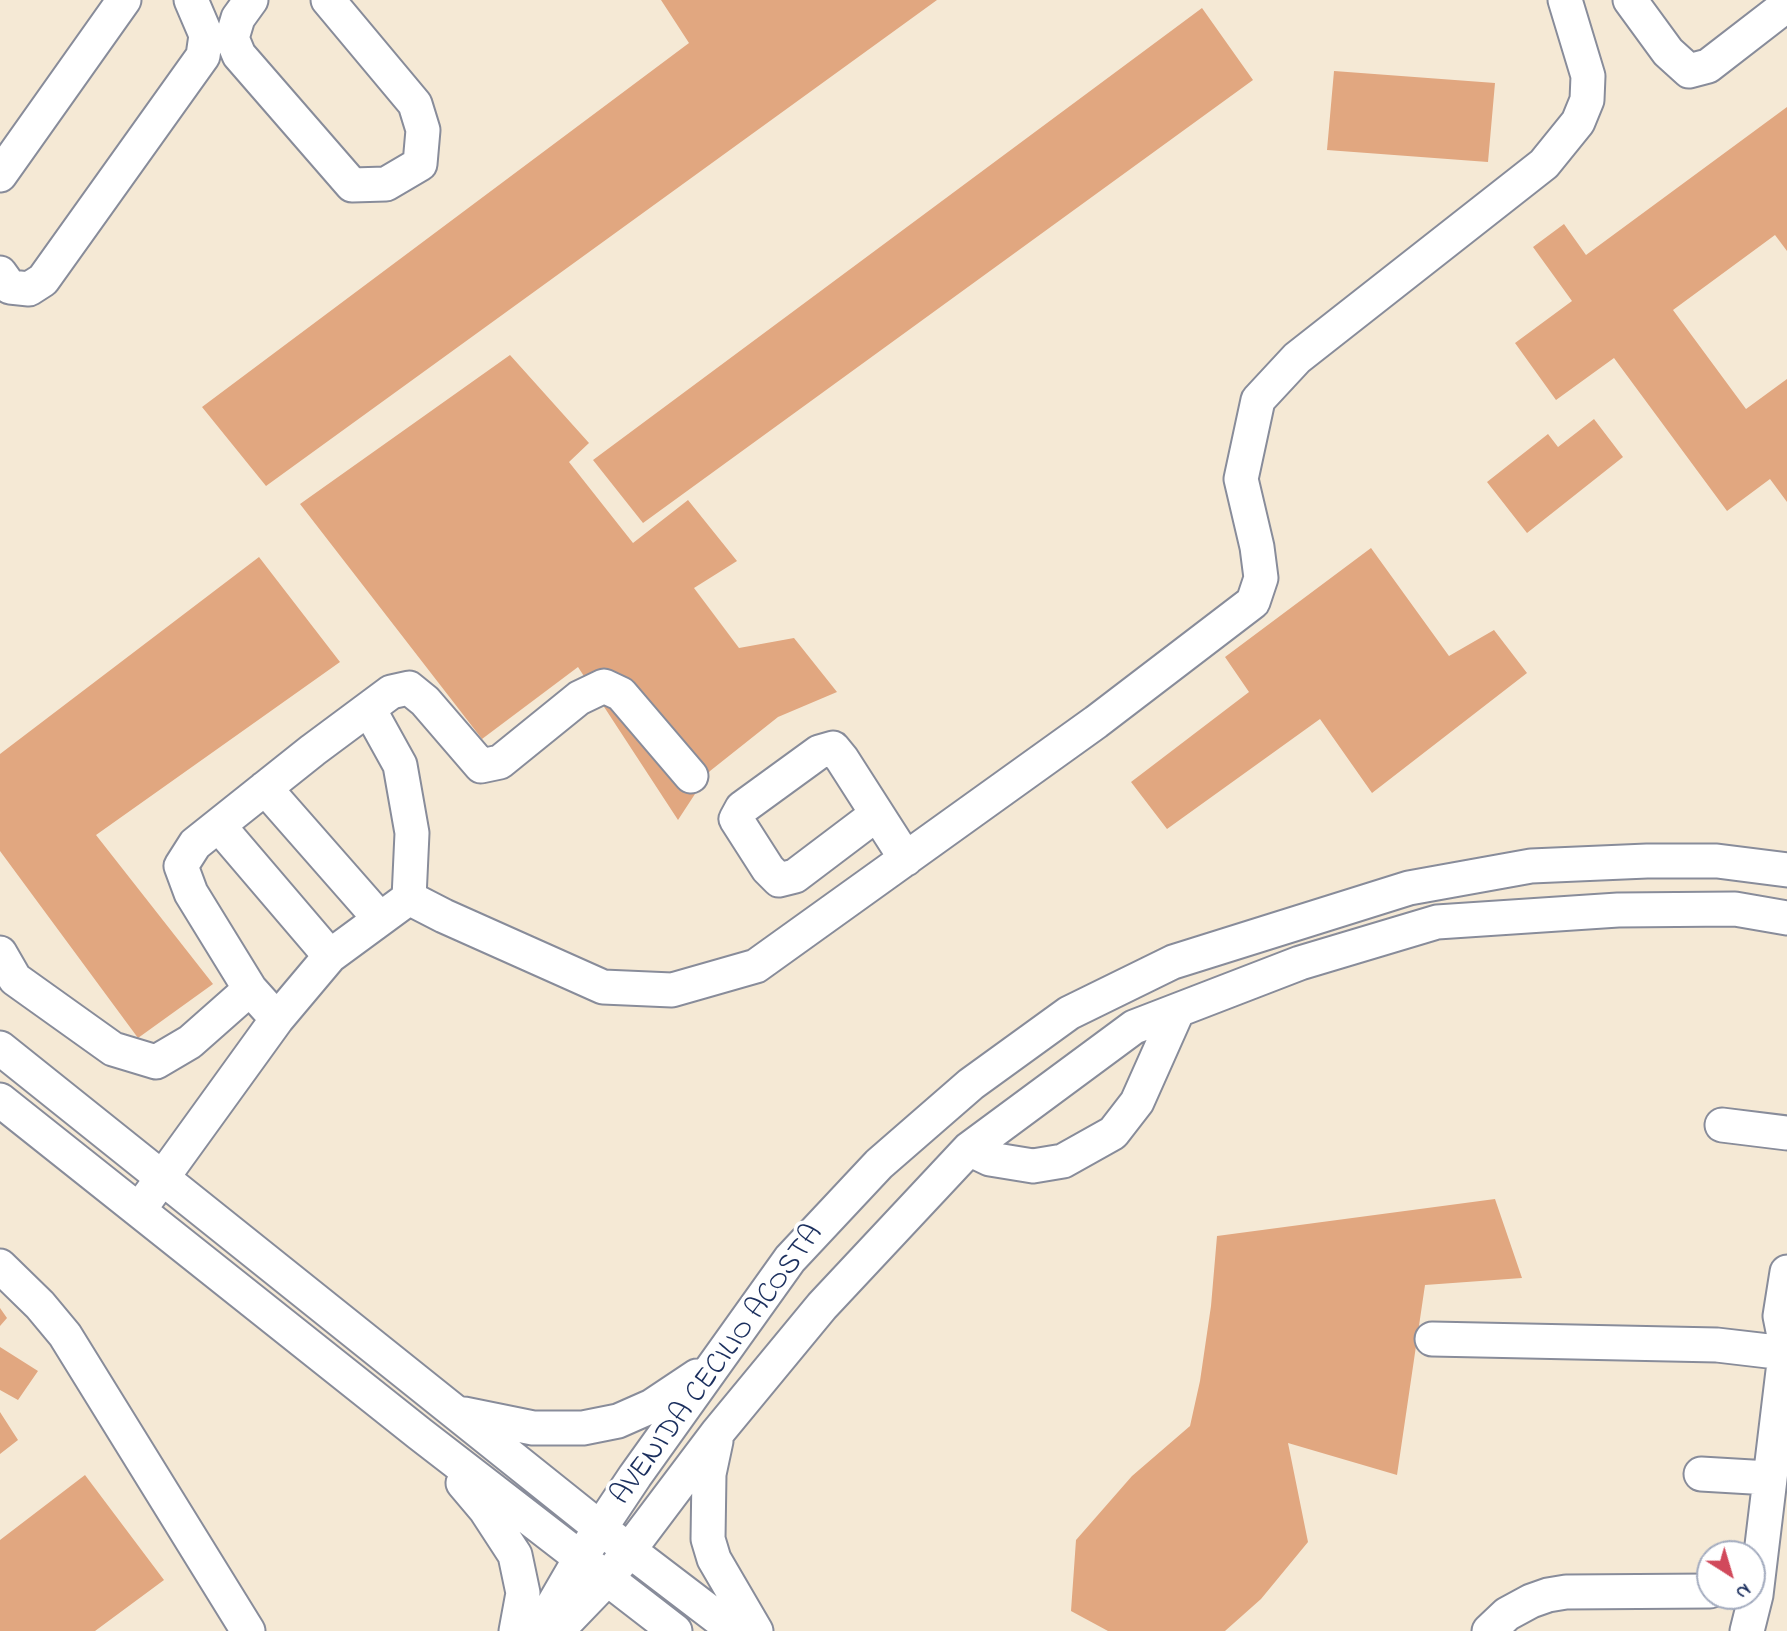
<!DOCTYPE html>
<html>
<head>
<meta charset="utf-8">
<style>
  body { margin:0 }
  #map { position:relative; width:1787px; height:1631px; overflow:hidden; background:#f5e9d5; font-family:"Indie Flower",sans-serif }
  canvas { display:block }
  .north { position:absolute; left:1696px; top:1540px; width:70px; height:70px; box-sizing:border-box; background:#fff; border:2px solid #a4acbf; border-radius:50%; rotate:143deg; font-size:19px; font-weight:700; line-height:28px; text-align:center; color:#1b2f5e }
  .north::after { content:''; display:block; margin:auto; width:24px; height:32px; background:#d1495b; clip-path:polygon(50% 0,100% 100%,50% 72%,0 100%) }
</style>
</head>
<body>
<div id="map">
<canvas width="1787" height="1631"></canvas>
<div class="north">N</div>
</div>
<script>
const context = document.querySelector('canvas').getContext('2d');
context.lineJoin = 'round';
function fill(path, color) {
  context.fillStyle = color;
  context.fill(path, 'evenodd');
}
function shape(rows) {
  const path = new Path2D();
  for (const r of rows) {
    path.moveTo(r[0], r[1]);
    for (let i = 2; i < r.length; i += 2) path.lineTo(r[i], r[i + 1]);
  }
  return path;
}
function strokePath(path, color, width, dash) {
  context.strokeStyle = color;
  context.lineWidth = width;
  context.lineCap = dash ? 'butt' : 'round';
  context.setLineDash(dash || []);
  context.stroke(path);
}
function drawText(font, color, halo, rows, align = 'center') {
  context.font = font + ' "Indie Flower",sans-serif';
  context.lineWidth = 7;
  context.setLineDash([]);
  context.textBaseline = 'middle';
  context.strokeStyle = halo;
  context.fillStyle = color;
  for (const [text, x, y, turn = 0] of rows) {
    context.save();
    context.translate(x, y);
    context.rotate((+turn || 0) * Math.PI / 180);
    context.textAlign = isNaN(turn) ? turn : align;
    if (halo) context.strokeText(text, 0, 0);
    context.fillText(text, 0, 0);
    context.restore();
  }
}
fill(shape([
  [661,0,937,0,266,486,202,407,689,43],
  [1202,8,1253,80,643,523,593,460],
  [1334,71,1495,83,1488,162,1327,150],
  [1787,107,1787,251,1775,235,1673,310,1746,409,1787,379,1787,502,1770,479,1727,511,1614,358,1556,400,1515,343,1572,301,1533,247,1564,224,1586,255],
  [510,355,589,443,569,462,633,543,688,500,737,561,694,588,739,648,794,638,837,692,778,717,710,771,678,820,578,667,482,739,300,504],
  [1594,419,1623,457,1527,533,1487,482,1548,434,1558,447],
  [1371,548,1449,656,1494,630,1527,673,1372,793,1320,719,1167,829,1131,782,1249,692,1225,657],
  [259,557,340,662,96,835,213,984,138,1038,0,851,0,754],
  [1495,1199,1522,1278,1425,1285,1397,1475,1288,1443,1308,1542,1261,1599,1225,1631,1108,1631,1071,1611,1076,1540,1132,1476,1190,1426,1200,1381,1211,1306,1217,1236],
  [0,1308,7,1318,0,1326],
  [0,1347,38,1371,18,1400,0,1390],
  [0,1412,18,1440,0,1454],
  [85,1475,164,1580,95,1631,0,1631,0,1540]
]), '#e1a780');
const minor = shape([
  [251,0,238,18,232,38,239,55,352,185,386,184,420,164,423,130,415,104,328,0],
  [1630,0,1668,52,1689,71,1708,66,1787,5],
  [0,175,124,0],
  [0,273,10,287,29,289,43,280,203,56,206,35,191,0],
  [369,709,400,765,412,833,409,898],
  [265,788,380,919],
  [877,814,795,876,779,880,768,869,736,819,742,808,819,752,833,748,842,759,906,859],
  [219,826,330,956],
  [0,953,15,979,113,1049,156,1062,190,1042,250,989],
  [277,1019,250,989,191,893,181,866,195,844,313,750,391,692,409,688,425,701,481,766,500,762,579,698,604,686,621,694,691,776],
  [0,1048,600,1528,735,1631],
  [0,1100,420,1434,675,1631],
  [1722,1125,1787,1133],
  [969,1149,990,1159,1033,1166,1063,1161,1113,1133,1137,1102,1178,1010],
  [139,1210,277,1019,330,956,409,898,444,916,603,987,672,990,756,966,1096,722,1253,602,1261,578,1257,547,1241,479,1258,400,1297,358,1544,164,1578,122,1587,100,1588,76,1565,0],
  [0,1266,40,1305,65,1335,248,1631],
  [1432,1339,1717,1345,1785,1353],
  [464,1414,533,1428,583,1428,618,1421,652,1406,697,1376],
  [716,1441,709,1474,708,1539,714,1559,756,1631],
  [1701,1474,1769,1478],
  [463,1483,485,1509,515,1555,523,1593,516,1631],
  [538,1631,581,1557,635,1476,790,1259,879,1164,971,1084,1069,1013,1173,962,1409,888,1531,866,1647,861,1717,861,1787,870],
  [557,1631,608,1578,718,1432,822,1306,969,1149,1134,1027,1300,963,1437,922,1618,910,1735,909,1787,918],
  [1489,1631,1507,1614,1531,1601,1548,1595,1566,1592,1710,1591],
  [1747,1631,1756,1595,1786,1346,1780,1316,1787,1272]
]);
strokePath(minor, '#888c9a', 37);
strokePath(minor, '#fff', 33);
drawText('30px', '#1b2f5e', '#fff', [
  ["AVENIDA CECILIO ACOSTA",719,1366,-54]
]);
</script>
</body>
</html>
